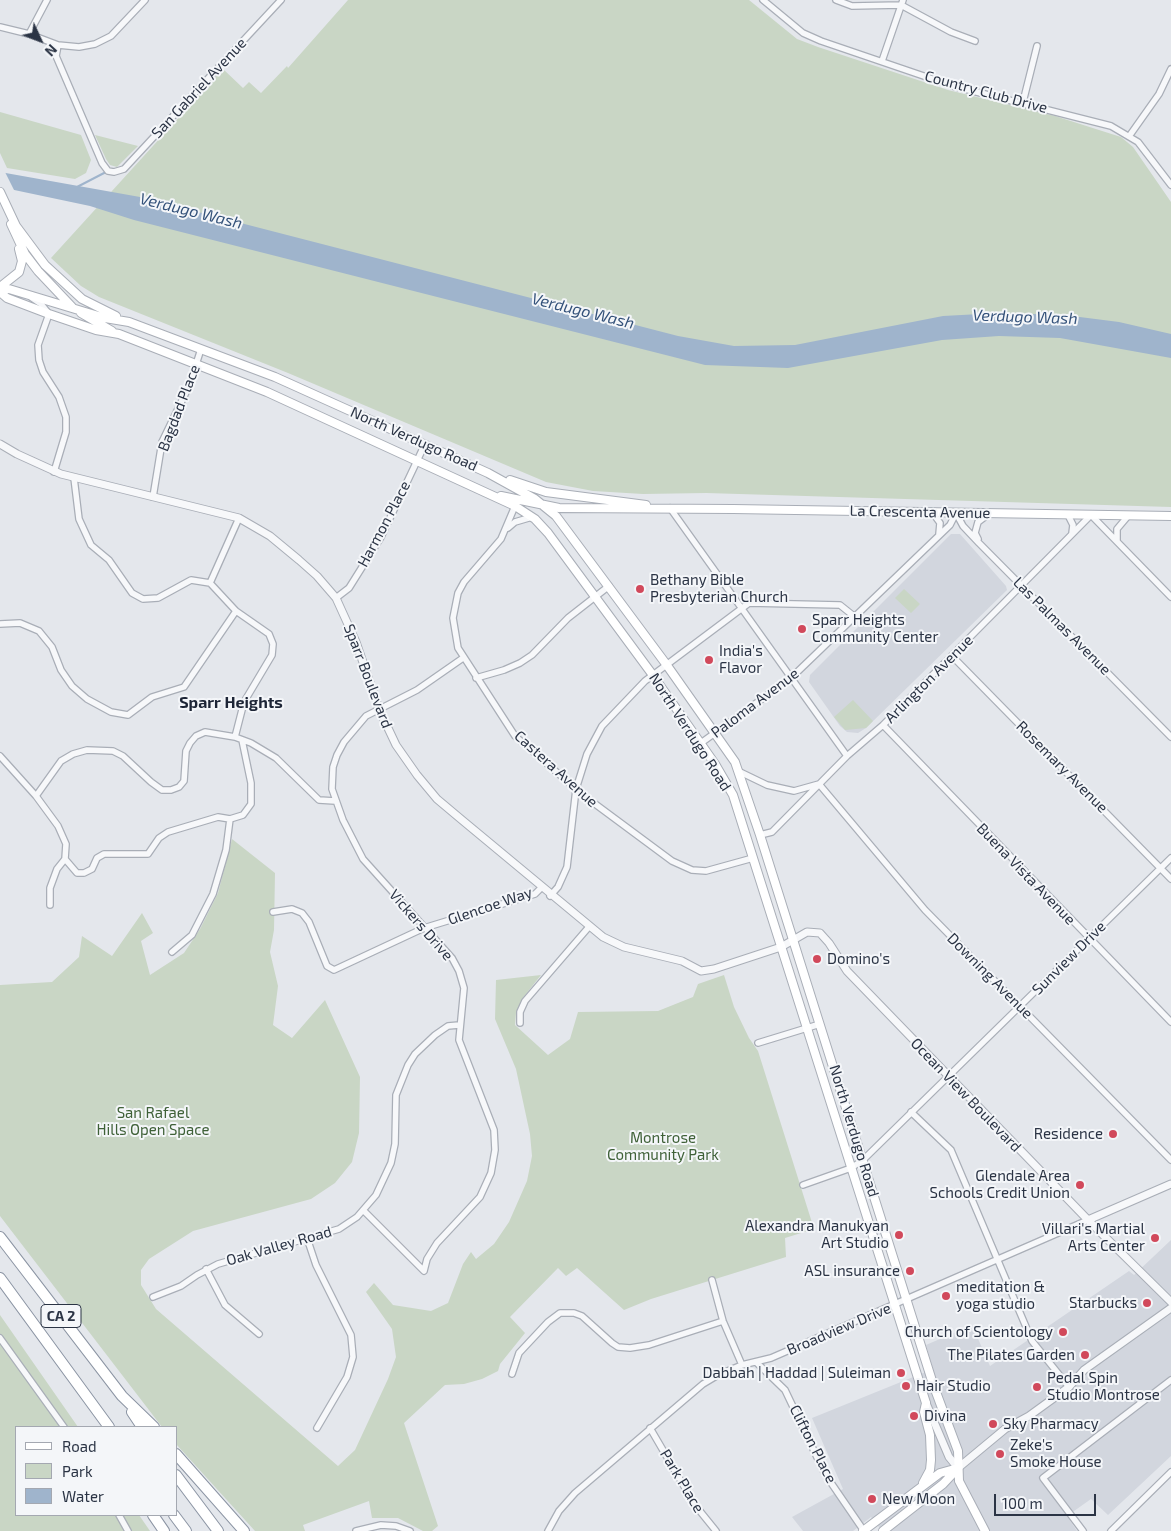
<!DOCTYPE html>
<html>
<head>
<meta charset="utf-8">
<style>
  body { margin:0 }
  #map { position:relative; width:1171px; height:1531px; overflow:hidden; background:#e4e7ec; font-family:"Exo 2",sans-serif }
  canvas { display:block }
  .legend { position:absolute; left:15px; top:1426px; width:162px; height:90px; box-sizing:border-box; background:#f4f6f9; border:1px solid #a4a8b1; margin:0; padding:6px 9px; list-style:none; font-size:15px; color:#2b3445 }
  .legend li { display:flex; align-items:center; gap:10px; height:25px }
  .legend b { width:25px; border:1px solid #a4a8b1 }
  .north { position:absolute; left:15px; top:15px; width:50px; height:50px; -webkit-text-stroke:4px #f4f6f9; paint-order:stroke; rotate:133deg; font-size:14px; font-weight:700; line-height:20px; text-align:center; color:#2b3445 }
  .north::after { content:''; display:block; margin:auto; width:18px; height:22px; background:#2b3445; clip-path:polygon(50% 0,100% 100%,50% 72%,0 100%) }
  .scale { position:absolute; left:994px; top:1494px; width:102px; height:22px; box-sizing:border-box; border:2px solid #2b3445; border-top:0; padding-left:6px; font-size:15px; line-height:18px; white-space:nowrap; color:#2b3445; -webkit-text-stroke:4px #f4f6f9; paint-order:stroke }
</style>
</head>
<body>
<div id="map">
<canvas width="1171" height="1531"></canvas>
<ul class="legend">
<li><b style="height:6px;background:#fff"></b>Road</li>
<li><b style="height:14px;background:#c9d6c5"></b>Park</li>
<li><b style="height:14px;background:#9fb4cc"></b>Water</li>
</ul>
<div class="north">N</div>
<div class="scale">100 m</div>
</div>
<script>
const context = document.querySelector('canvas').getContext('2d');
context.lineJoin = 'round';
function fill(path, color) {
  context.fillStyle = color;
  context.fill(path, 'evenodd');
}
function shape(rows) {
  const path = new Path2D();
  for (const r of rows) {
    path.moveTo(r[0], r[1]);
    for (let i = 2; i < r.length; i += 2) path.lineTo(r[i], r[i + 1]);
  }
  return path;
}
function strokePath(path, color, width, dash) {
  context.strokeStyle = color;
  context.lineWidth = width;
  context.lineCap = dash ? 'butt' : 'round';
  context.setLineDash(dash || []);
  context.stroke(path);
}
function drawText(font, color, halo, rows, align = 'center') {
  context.font = font + ' "Exo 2",sans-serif';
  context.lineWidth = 4;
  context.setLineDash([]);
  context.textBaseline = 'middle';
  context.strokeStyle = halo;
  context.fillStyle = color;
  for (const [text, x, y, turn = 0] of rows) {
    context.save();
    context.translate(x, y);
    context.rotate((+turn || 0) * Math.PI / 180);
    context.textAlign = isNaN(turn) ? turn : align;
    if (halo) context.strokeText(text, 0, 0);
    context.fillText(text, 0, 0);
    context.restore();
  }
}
fill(shape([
  [951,534,960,534,1006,586,1007,590,866,728,858,733,847,732,840,726,809,682,810,675],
  [1171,1240,1171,1456,1108,1515,1091,1499,1067,1516,1077,1531,882,1531,871,1517,853,1531,803,1531,792,1517,843,1489,812,1418,933,1369,926,1345,972,1325,990,1366,1129,1271,1134,1275]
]), '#d2d6de');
fill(shape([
  [348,0,749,0,797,39,818,47,948,90,1055,116,1121,137,1133,147,1171,202,1171,507,706,493,643,494,593,491,546,482,288,373,99,297,81,286,51,258,223,69,243,88,249,82,261,93,287,66,288,68],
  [0,112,81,135,91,160,86,173,75,179,7,168,0,153],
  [95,135,138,146,117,167,110,165,106,159],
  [904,589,920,604,911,613,895,598],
  [853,700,873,721,866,728,845,730,834,717],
  [232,839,275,873,274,930,270,952,278,986,273,1025,292,1038,325,1000,360,1077,359,1133,352,1162,335,1183,311,1199,193,1231,149,1259,141,1270,141,1285,156,1309,338,1466,355,1450,388,1379,396,1357,392,1329,366,1292,374,1283,393,1305,431,1311,448,1303,463,1264,471,1252,476,1259,494,1244,509,1222,527,1181,532,1156,530,1134,516,1069,495,1019,496,980,541,975,522,999,516,1013,515,1025,548,1055,570,1039,578,1012,658,1011,693,997,698,984,724,975,734,1007,749,1038,758,1051,814,1229,785,1238,786,1257,651,1299,624,1310,577,1268,566,1276,558,1268,510,1317,525,1333,500,1364,498,1371,482,1379,464,1384,445,1385,404,1423,438,1526,432,1531,423,1531,398,1518,372,1518,369,1501,303,1525,305,1531,255,1531,176,1444,176,1427,162,1427,0,1216,0,985,52,982,79,957,82,936,112,956,142,913,153,933,141,941,150,975,184,953,200,929,218,893],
  [0,1315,78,1427,16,1427,16,1515,139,1515,150,1531,0,1531]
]), '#c9d6c5');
fill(shape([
  [0,172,140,197,678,336,734,346,795,345,943,316,999,313,1064,315,1119,322,1171,334,1171,358,1060,338,999,336,942,340,788,368,705,365,134,220,90,206,0,187]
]), '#9fb4cc');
fill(shape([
  [0,170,4,170,15,192,0,189]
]), '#e4e7ec');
strokePath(shape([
  [77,187,106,172]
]), '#9fb4cc', 2);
const minor = shape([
  [763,0,803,33,821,41,953,86,1111,126,1138,142,1171,185],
  [836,0,852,6,901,5,951,32,975,41],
  [0,27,29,34,58,45,79,47,95,44,111,36,145,0],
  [29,34,47,0],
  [58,45,56,56,102,163,108,171,114,172,124,169,281,0],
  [882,61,903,0],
  [1023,102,1037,46],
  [1130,135,1159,94,1171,69],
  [32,298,41,304,49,314,38,345,39,360,43,372,59,397,66,417,66,432,54,472],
  [74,478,79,519,91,545,109,560,132,593,143,599,158,598,191,580,210,583,236,611,269,634,273,644,272,655,244,702,235,737],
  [153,497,162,442,189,386,201,349],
  [515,506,501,539,464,582,458,593,453,618,458,648,515,736,583,795,672,861,692,870,706,871,753,858],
  [670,508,847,756],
  [932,512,940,523,939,534],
  [956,513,963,526,979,543,1171,737],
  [1068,515,1073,525,1072,533],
  [508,528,515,522,532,517],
  [978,539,975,533,978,522,990,513],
  [1117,541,1117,529,1128,516],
  [210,583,239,518],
  [336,598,349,588,381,537,425,444],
  [0,624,20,623,39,631,52,647,61,670,72,686,87,699,111,712,128,715,152,697,184,687,236,611],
  [952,656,1171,879],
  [476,678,504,670,520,663,532,655,568,618,609,586],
  [883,725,1171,1022],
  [701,743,791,678,950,525,956,513],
  [0,756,36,796,58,826,66,844,65,859,77,873,84,873,92,869,97,858,104,854,148,854,159,838,168,832,218,817,230,819],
  [738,771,767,785,794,791,819,784,925,910,1171,1160],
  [36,796,61,761,73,754,87,750,113,751,123,756,151,782,162,790,171,790,179,787,184,781,186,751,190,743,196,736,205,732,235,737,251,743,276,758,319,800,335,801],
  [760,835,772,832,847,756,883,725,1091,515,1171,597],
  [550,896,558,887,567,867,576,789,587,754,602,726,645,681,749,603,840,605,855,617],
  [50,905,50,888,57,869,65,859],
  [273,912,292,909,302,913,309,922,327,966,334,970,424,928,535,894,541,888],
  [172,952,192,935,213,894,226,850,230,819,243,815,251,804,251,783,242,740],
  [520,1023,520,1012,525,1001,588,928],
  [758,1043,820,1024],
  [911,1112,951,1150,1032,1341,1069,1387],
  [803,1185,851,1168,863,1160,1171,858],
  [363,1210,424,1271,427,1259,437,1243,480,1197,491,1173,495,1150,494,1130,459,1040,464,988,459,971,452,958,363,859,343,820,332,789,333,767,337,755,344,742,366,716,417,690,463,658],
  [307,1238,316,1265,351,1335,353,1357,347,1377,317,1428],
  [206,1269,225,1305,259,1334],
  [712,1280,723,1321,742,1365],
  [153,1297,181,1286,197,1275,218,1264,339,1229,357,1217,376,1195,391,1163,395,1144,396,1095,408,1065,415,1054,435,1035,448,1026,459,1025],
  [0,1338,64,1427],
  [756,1362,785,1390,825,1474,864,1531],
  [512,1374,519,1353,548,1322,560,1313,574,1313,582,1316,612,1343,618,1347,630,1348,649,1345,723,1321],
  [650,1428,695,1505,716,1531],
  [119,1515,128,1531],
  [356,1531,381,1525,396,1526,410,1531],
  [548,1531,559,1511,575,1493,703,1384,718,1375,742,1365,771,1358,1088,1220],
  [1083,1531,1043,1478,1171,1380],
  [1111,1531,1171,1472]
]);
const tertiary = shape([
  [0,444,17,454,61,474,239,518,270,536,299,560,317,576,336,598,356,642,379,709,396,745,417,775,437,799,462,820,603,937,624,947,682,961,701,971,714,969,781,947,807,932,820,933,829,943,847,971,1088,1220,1171,1302],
  [1088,1220,1171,1184],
  [926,1403,949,1457,958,1468,1005,1429,1029,1416,1069,1387,1084,1370,1171,1308]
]);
const secondary = shape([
  [0,192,16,226,45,265,82,299,116,316],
  [11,224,25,254,38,271,72,307],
  [0,287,19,272,22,261,19,249],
  [0,289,9,289,105,318,129,322,275,377,488,473,535,499,556,516,666,664,735,762,760,835,933,1384,958,1451,959,1481,985,1531],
  [0,292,7,298,49,314,96,330,119,334,267,392,515,506,535,519,548,533,652,674,715,764,733,795,926,1403],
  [81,313,112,331],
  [510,480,546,492,646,505],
  [501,496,559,508,733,509,1171,516],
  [923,1483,930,1470,931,1460,930,1435,924,1412,926,1403],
  [863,1531,940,1473,958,1468],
  [883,1531,943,1484,958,1468]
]);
const motorway = shape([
  [0,1237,122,1396,154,1427],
  [0,1278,109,1427],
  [132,1412,142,1427],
  [176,1454,244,1531],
  [176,1475,218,1531],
  [153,1515,164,1531],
  [174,1515,186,1531]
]);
strokePath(minor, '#a9aeb7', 8);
strokePath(tertiary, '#a9aeb7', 9);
strokePath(secondary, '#a9aeb7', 10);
strokePath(motorway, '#8b94a3', 12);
strokePath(minor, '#f7f8fa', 5.5);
strokePath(tertiary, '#f7f8fa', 7);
strokePath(secondary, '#fff', 8);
strokePath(motorway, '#fff', 10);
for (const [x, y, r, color] of [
  [640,589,5,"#d1495b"],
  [802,629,5,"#d1495b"],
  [709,660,5,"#d1495b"],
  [817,959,5,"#d1495b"],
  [1113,1134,5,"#d1495b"],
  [1080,1185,5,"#d1495b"],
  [899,1235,5,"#d1495b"],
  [1155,1238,5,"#d1495b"],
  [910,1271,5,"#d1495b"],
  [946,1296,5,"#d1495b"],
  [1147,1303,5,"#d1495b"],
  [1063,1332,5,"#d1495b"],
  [1085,1355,5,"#d1495b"],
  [901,1373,5,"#d1495b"],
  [906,1386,5,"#d1495b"],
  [1037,1387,5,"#d1495b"],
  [914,1416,5,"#d1495b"],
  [993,1424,5,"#d1495b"],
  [1000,1454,5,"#d1495b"],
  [872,1499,5,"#d1495b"]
]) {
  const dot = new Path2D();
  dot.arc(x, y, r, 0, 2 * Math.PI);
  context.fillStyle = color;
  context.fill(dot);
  strokePath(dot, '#f4f6f9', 2);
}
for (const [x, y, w] of [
  [61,1316,40]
]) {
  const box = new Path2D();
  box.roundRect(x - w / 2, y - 11.5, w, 23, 4);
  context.fillStyle = '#f4f6f9';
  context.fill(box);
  strokePath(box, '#2b3445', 1);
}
drawText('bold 14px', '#2b3445', null, [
  ["CA 2",61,1316]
]);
drawText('15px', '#2b3445', '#f4f6f9', [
  ["San Gabriel Avenue",199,88,-47],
  ["Country Club Drive",986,92,15],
  ["Bagdad Place",179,408,-69],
  ["North Verdugo Road",414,439,24],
  ["La Crescenta Avenue",920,512,1],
  ["Harmon Place",384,524,-62],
  ["Las Palmas Avenue",1062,626,45],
  ["Sparr Boulevard",368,676,69],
  ["Arlington Avenue",929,679,-45],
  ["Paloma Avenue",755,703,-37],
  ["North Verdugo Road",690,732,57],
  ["Rosemary Avenue",1062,767,45],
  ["Castera Avenue",556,769,42],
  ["Buena Vista Avenue",1026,874,46],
  ["Glencoe Way",490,906,-19],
  ["Vickers Drive",421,925,49],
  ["Sunview Drive",1069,958,-45],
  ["Downing Avenue",990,976,45],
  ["Ocean View Boulevard",966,1095,46],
  ["North Verdugo Road",854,1131,73],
  ["Oak Valley Road",279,1246,-16],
  ["Broadview Drive",839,1329,-23],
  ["Clifton Place",813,1444,63],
  ["Park Place",682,1481,59]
]);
drawText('15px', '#2b3445', '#f4f6f9', [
  ["Bethany Bible",650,580],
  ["Presbyterian Church",650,597],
  ["Sparr Heights",812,620],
  ["Community Center",812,637],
  ["India's",719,651],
  ["Flavor",719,668],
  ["Domino's",827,959],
  ["Residence",1103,1134,"right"],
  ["Glendale Area",1070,1176,"right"],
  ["Schools Credit Union",1070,1193,"right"],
  ["Alexandra Manukyan",889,1226,"right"],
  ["Art Studio",889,1243,"right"],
  ["Villari's Martial",1145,1229,"right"],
  ["Arts Center",1145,1246,"right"],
  ["ASL insurance",900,1271,"right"],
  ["meditation &",956,1287],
  ["yoga studio",956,1304],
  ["Starbucks",1137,1303,"right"],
  ["Church of Scientology",1053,1332,"right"],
  ["The Pilates Garden",1075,1355,"right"],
  ["Dabbah | Haddad | Suleiman",891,1373,"right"],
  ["Pedal Spin",1047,1378],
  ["Studio Montrose",1047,1395],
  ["Hair Studio",916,1386],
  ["Divina",924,1416],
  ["Sky Pharmacy",1003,1424],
  ["Zeke's",1010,1445],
  ["Smoke House",1010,1462],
  ["New Moon",882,1499]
], 'left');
drawText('15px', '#3f6138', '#f4f6f9', [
  ["San Rafael",153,1113],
  ["Hills Open Space",153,1130],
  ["Montrose",663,1138],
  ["Community Park",663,1155]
]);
drawText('italic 16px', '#34527a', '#f4f6f9', [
  ["Verdugo Wash",191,211,14],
  ["Verdugo Wash",583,311,14],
  ["Verdugo Wash",1025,317,2]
]);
drawText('bold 16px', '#1d2536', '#f4f6f9', [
  ["Sparr Heights",231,703]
]);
</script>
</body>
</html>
